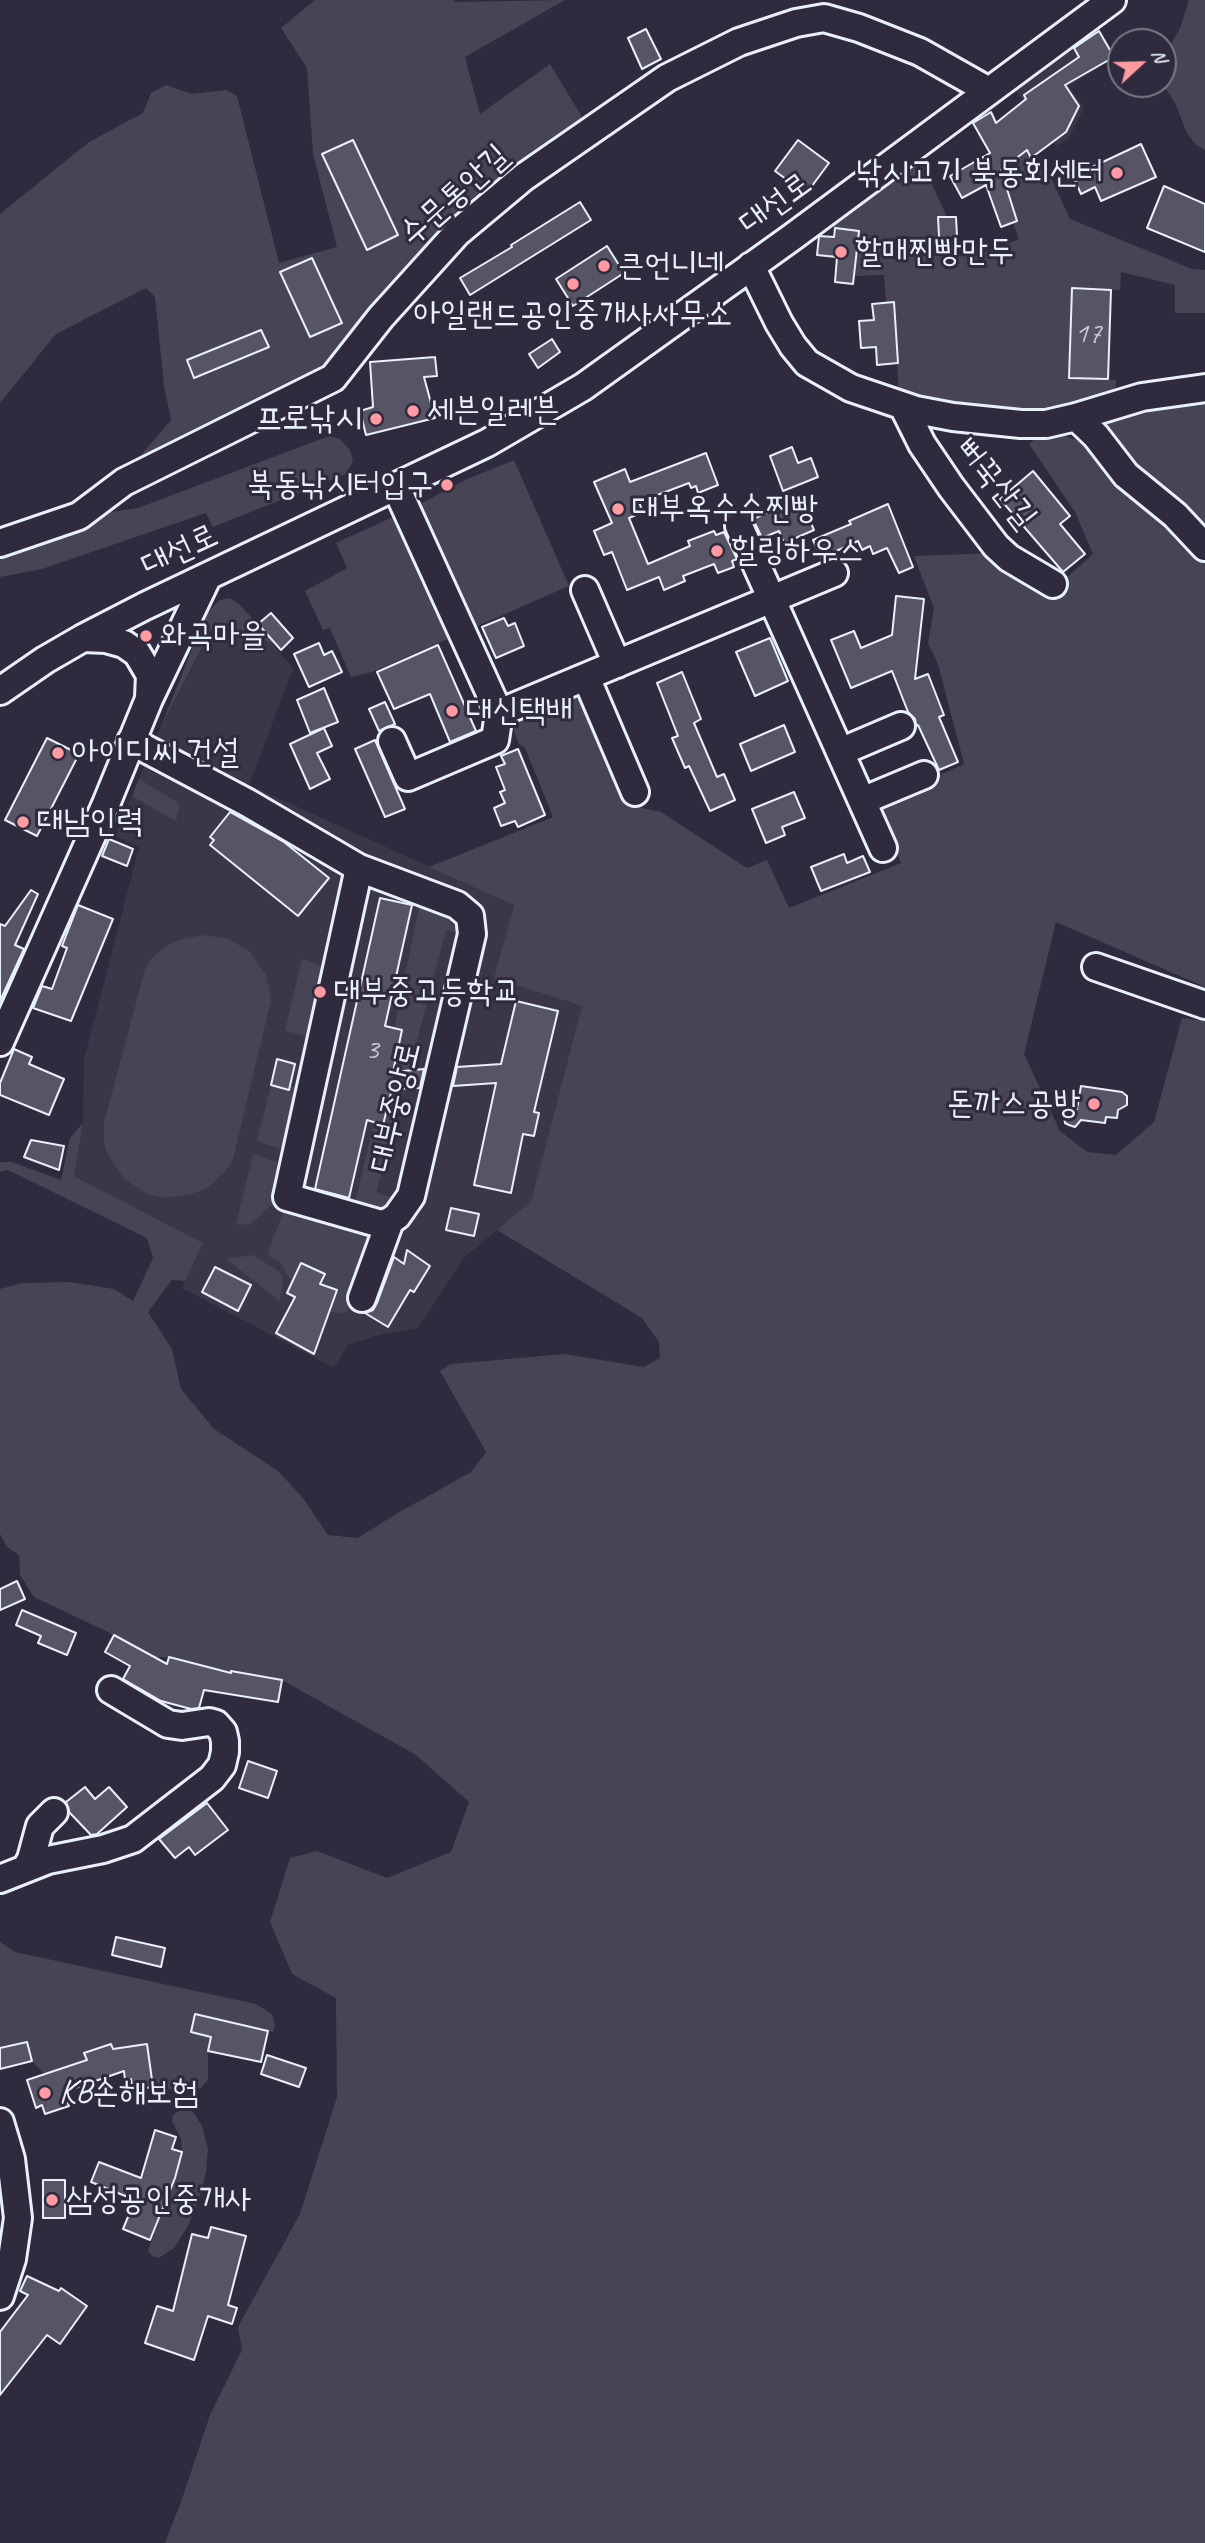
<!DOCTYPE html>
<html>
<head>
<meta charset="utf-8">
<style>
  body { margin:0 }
  #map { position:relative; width:1205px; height:2543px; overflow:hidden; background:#2f2a3d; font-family:Caveat,sans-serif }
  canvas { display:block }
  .north { position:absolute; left:1107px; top:28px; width:70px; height:70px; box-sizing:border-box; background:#2f2a3d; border:2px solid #797a88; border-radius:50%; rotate:68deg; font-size:19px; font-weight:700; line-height:28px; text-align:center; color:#e8f1f8 }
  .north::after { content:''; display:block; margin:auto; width:24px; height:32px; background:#ff9aa2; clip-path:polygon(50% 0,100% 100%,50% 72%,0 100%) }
</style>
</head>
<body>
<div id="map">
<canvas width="1205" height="2543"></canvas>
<div class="north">N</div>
</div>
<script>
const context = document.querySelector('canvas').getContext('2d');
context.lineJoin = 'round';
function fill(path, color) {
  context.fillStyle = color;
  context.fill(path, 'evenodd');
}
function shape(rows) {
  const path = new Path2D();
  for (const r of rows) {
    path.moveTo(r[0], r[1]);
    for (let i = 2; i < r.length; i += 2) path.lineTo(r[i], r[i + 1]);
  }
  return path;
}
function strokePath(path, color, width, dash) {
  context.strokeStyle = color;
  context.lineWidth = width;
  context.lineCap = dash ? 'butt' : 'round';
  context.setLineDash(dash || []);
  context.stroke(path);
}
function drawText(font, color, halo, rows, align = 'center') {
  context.font = font + ' Caveat,"Poor Story",sans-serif';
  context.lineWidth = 6;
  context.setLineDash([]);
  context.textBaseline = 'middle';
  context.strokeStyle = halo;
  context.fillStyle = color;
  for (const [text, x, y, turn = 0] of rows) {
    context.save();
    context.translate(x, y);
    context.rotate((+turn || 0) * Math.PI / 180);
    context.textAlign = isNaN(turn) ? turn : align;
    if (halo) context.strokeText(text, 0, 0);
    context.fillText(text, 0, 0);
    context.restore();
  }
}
fill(shape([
  [1099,28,1116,57,1069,86,1084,108,1069,138,1056,146,1015,89],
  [216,623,272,643,293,669,249,785,514,905,495,978,582,1006,531,1201,464,1258,418,1328,379,1335,348,1345,334,1368,182,1288,202,1243,74,1176,83,1123,84,1060,139,847,115,836,159,731]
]), '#3b3749');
fill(shape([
  [315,0,454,0,455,2,565,0,465,57,480,114,550,64,588,127,336,363,126,473,171,420,164,386,155,297,146,288,56,334,0,403,0,214,89,142,143,113,151,93,166,85,192,94,226,90,237,96,279,263,337,247,313,154,307,68,281,28],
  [1189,0,1205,0,1205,150,1195,144,1186,131,1176,105,1163,84,1163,69,1167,52,1180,28],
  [1026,150,1037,169,1045,165,1070,219,1192,269,1205,270,1205,313,1175,313,1175,285,1121,272,1120,290,1072,289,1069,377,1116,380,1115,396,1050,417,899,398,894,303,886,303,884,275,854,276,859,231,835,228,832,225,921,160,947,217,939,218,941,255,966,256,996,249,1019,239,1013,223,1017,221,1000,167],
  [1205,394,1205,530,1132,465,1095,419],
  [1059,434,1085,443,1112,479,1160,518,1205,564,1205,987,1056,922,1024,1054,1060,1131,1087,1152,1116,1155,1154,1122,1182,1018,1205,1021,1205,2543,165,2543,182,2499,210,2415,242,2350,238,2327,300,2214,337,2097,336,1998,292,1974,270,1922,290,1858,317,1851,387,1878,451,1852,469,1802,416,1755,282,1680,212,1668,169,1657,155,1657,114,1635,34,1597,20,1575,19,1555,7,1547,0,1534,0,1289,22,1283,70,1282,114,1289,133,1301,153,1258,147,1238,8,1170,0,1172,0,1162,12,1162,61,1180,70,1138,83,1123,74,1176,203,1243,185,1281,172,1280,148,1312,172,1349,181,1389,214,1429,278,1471,303,1498,328,1535,358,1538,396,1514,471,1472,486,1452,440,1371,451,1364,565,1354,644,1367,660,1358,659,1342,642,1318,497,1230,531,1201,582,1006,494,978,514,905,429,867,553,817,525,748,519,744,514,731,514,726,523,717,572,697,582,700,622,790,642,808,661,812,747,868,767,860,789,908,901,863,878,811,880,802,964,764,938,664,928,643,934,608,914,556,994,553,1059,593,1065,579,1093,554,1075,512,1029,444,1040,435],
  [329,436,340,439,350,450,353,461,346,474,213,527,206,513,42,569,0,577,0,548,104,513,138,508],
  [514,460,569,586,473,628,420,504,465,480],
  [395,516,448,639,372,672,351,677,330,628,323,630,305,591,347,568,336,543],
  [230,598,239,604,273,641,272,643,215,623,159,731,207,612,220,600],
  [139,779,177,802,179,808,176,821,132,796],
  [421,898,439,908,459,933,446,930,409,1071,403,1071,394,1069,402,1031,394,1029],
  [203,935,229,939,250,952,266,975,271,1000,233,1159,225,1172,206,1189,191,1194,163,1198,149,1195,124,1179,107,1153,104,1140,104,1123,145,969,153,957,165,947,179,940],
  [302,959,326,967,310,1038,285,1030],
  [271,1085,288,1089,290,1086,300,1089,284,1150,257,1141],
  [383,1085,405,1088,376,1193,403,1200,387,1215,354,1207],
  [253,1154,283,1164,276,1201,249,1225,236,1224],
  [285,1208,377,1235,346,1313,329,1312,337,1290,320,1285,325,1275,301,1263,293,1280,289,1278,280,1262,267,1254],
  [253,1255,279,1271,283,1278,280,1301,226,1259],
  [0,1942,15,1952,256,2004,272,2014,275,2026,273,2032,195,2015,211,2037,208,2051,208,2080,201,2088,188,2091,153,2087,147,2044,84,2053,86,2059,45,2075,32,2061,27,2042,0,2048],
  [187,2109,194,2113,202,2126,208,2149,206,2172,200,2196,188,2226,174,2248,159,2258,152,2256,148,2251,182,2152,181,2139,172,2121,173,2115,179,2111]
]), '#464455');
const building = shape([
  [646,29,661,59,642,69,628,38,646,29],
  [1099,31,1114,57,1065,85,1079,106,1066,132,1031,158,1027,150,1001,170,1017,221,1001,227,986,185,962,198,950,176,990,153,973,123,991,112,996,123,1026,99,1024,95,1079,57,1074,48,1099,31],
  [353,140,398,235,367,250,322,154,353,140],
  [798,140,829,163,806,194,775,171,798,140],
  [1141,144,1156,177,1101,201,1095,187,1081,194,1073,176,1141,144],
  [1164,186,1205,204,1205,252,1147,228,1164,186],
  [580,202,591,220,470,295,460,278,512,247,511,245,580,202],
  [938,217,956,217,958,255,940,255,938,217],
  [835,228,859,231,853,284,835,282,837,257,817,255,819,236,834,237,835,228],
  [607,246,624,273,573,306,556,279,607,246],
  [312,258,342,323,310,337,280,272,312,258],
  [1072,288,1111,290,1108,379,1069,378,1072,288],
  [894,302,898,363,877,365,876,347,861,348,859,321,874,320,872,304,894,302],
  [261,330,269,347,194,378,187,360,261,330],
  [552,339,560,352,538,368,529,354,552,339],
  [435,357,437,376,424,377,435,418,366,435,360,411,373,407,370,362,435,357],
  [792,447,798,463,811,458,818,477,783,491,770,456,792,447],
  [706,453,718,485,698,493,696,486,691,488,689,483,639,502,643,512,629,518,648,564,690,546,688,541,714,531,716,535,724,532,737,559,732,561,734,567,718,573,714,564,683,576,685,581,664,590,659,577,627,590,612,552,604,555,594,531,612,523,594,482,625,469,630,482,706,453],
  [1033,471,1070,516,1060,524,1085,554,1063,572,1000,499,1033,471],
  [800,498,814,530,784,543,779,531,762,538,753,519,800,498],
  [888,504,913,567,899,573,887,548,873,554,870,546,862,550,858,541,821,558,813,540,851,524,849,521,888,504],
  [896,596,924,599,915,679,928,674,944,715,939,717,958,762,939,770,918,725,916,726,915,719,908,712,892,671,851,688,831,640,854,631,861,648,892,635,896,596],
  [271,613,293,638,281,650,258,624,271,613],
  [504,618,508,626,515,623,524,646,496,658,482,627,504,618],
  [770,638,788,681,755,696,736,652,770,638],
  [319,643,324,655,332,651,342,672,309,687,294,654,319,643],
  [438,645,476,731,450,742,430,694,394,709,377,672,438,645],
  [682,672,701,719,694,723,717,777,724,774,735,800,710,811,689,766,685,768,672,738,678,736,657,683,682,672],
  [324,688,338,722,310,733,297,700,324,688],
  [385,702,395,724,379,731,369,709,385,702],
  [784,725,795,752,751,771,740,744,784,725],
  [324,728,332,746,317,753,330,779,310,789,290,744,324,728],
  [47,738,79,754,37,836,5,820,47,738],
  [375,740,405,809,385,817,355,749,375,740],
  [518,749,545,815,518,827,515,821,501,826,494,808,505,803,500,792,505,790,496,767,505,764,501,756,518,749],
  [794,792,805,818,782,827,785,835,766,843,752,809,794,792],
  [230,812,284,842,329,878,298,916,210,845,214,840,210,837,230,812],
  [109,839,133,849,127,866,102,856,109,839],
  [844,854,847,863,863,856,870,872,821,891,811,867,844,854],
  [31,890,38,894,15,945,24,949,0,1001,0,924,5,926,31,890],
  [380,898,412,905,385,1026,402,1030,393,1072,424,1069,420,1088,392,1089,383,1125,367,1120,349,1198,315,1189,380,898],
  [78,905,113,919,71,1021,33,1008,42,986,52,989,67,948,62,946,78,905],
  [516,1001,558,1011,534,1112,539,1113,534,1136,523,1134,511,1193,474,1185,496,1083,453,1086,457,1067,501,1064,516,1001],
  [14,1049,32,1057,29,1064,64,1079,49,1115,0,1095,0,1083,14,1049],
  [277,1059,295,1064,289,1090,271,1085,277,1059],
  [1081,1086,1122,1092,1127,1096,1127,1105,1118,1110,1117,1118,1106,1117,1105,1123,1081,1120,1075,1127,1069,1125,1065,1123,1064,1116,1068,1110,1077,1109,1081,1086],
  [31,1140,64,1146,59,1170,24,1157,31,1140],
  [451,1208,479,1214,474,1236,446,1230,451,1208],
  [407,1250,430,1266,414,1292,410,1290,388,1327,365,1313,373,1310,377,1303,394,1257,404,1264,407,1250],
  [301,1263,325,1274,320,1284,337,1290,314,1354,276,1333,295,1297,287,1293,301,1263],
  [215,1267,251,1285,238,1311,202,1292,215,1267],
  [17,1581,25,1599,0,1610,0,1589,17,1581],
  [22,1610,76,1633,67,1655,38,1643,41,1636,16,1625,22,1610],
  [114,1635,167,1664,169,1657,231,1673,231,1671,282,1680,278,1702,204,1690,199,1708,191,1709,161,1701,123,1679,130,1666,105,1652,114,1635],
  [248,1761,277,1771,268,1798,239,1788,248,1761],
  [85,1787,95,1799,109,1787,127,1807,97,1834,91,1835,69,1812,66,1802,85,1787],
  [207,1803,228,1830,195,1855,189,1847,175,1858,159,1839,207,1803],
  [116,1937,165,1948,161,1967,112,1955,116,1937],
  [195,2014,268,2031,261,2062,208,2051,211,2037,191,2032,195,2014],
  [27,2042,32,2061,0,2069,0,2048,27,2042],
  [111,2044,113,2049,147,2044,153,2087,132,2090,131,2079,125,2080,124,2071,64,2092,69,2106,45,2114,42,2105,36,2108,27,2080,87,2060,84,2053,111,2044],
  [267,2055,306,2068,299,2087,261,2074,267,2055],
  [155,2130,176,2137,172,2149,182,2152,175,2178,150,2240,123,2229,135,2200,91,2182,99,2162,141,2178,155,2130],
  [43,2180,65,2180,65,2218,43,2218,43,2180],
  [211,2227,246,2236,228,2305,237,2308,232,2324,208,2316,194,2360,145,2343,157,2306,173,2311,192,2234,208,2238,211,2227],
  [27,2276,59,2291,61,2288,87,2306,60,2344,47,2335,0,2395,0,2332,28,2295,20,2291,27,2276]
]);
fill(building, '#575565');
strokePath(building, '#e8f1f8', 2);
const minor = shape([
  [751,266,779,323,793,346,807,363,851,388,916,410,953,417,1021,424,1046,424,1076,417,1142,397,1205,388],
  [903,406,922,444,951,487,996,546,1009,558,1053,584],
  [1076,417,1096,436,1126,475,1175,515,1205,547],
  [739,526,883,848],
  [0,543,79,516,124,482,333,378,381,317,457,233,524,177,667,78,739,42,796,23,824,18,859,28,920,52,989,91],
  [585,590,617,664],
  [83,638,106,639,124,644,137,653,150,675,149,697],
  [586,677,635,792],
  [0,691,45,660,83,638,145,606,487,443,583,387,791,238,1112,0],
  [499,713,834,573],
  [131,741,248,803,359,868,457,905,470,916,472,934,411,1196,397,1216,390,1221,381,1224,287,1197,359,868],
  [392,741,408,777,495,740,499,713,396,487],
  [840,752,901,726],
  [862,801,924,775],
  [1096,967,1205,1005],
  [0,1042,106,804,149,699,207,578],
  [362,1298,390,1221],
  [26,1868,31,1859,40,1826,54,1812],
  [0,1879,48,1860,103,1849,133,1839,212,1778,222,1765,225,1752,225,1741,223,1732,216,1724,209,1722,182,1726,168,1724,111,1690],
  [0,2122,11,2159,18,2218,12,2259,0,2296]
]);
strokePath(minor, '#e8f1f8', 32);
strokePath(minor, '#2f2a3d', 26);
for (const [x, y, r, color] of [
  [1117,173,7,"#ff9aa2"],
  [841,252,7,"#ff9aa2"],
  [604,266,7,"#ff9aa2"],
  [573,284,7,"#ff9aa2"],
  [413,411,7,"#ff9aa2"],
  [376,419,7,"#ff9aa2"],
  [447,485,7,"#ff9aa2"],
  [618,509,7,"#ff9aa2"],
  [717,551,7,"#ff9aa2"],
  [146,636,7,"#ff9aa2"],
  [452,711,7,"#ff9aa2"],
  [58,753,7,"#ff9aa2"],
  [23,822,7,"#ff9aa2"],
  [320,992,7,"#ff9aa2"],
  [1094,1104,7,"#ff9aa2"],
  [45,2093,7,"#ff9aa2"],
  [52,2200,7,"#ff9aa2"]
]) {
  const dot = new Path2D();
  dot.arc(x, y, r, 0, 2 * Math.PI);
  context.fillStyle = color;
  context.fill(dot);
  strokePath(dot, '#2f2a3d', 2.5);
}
drawText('30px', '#c4cad3', null, [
  ["17",1088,334],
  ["3",372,1050]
]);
drawText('33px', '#e8f1f8', '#2f2a3d', [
  ["낚시고기 북동회센터",1103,173,"right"],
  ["할매찐빵만두",855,252],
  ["큰언니네",618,266],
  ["아일랜드공인중개사사무소",573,315,"center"],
  ["세븐일레븐",427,411],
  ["프로낚시",362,419,"right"],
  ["북동낚시터입구",433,485,"right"],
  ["대부옥수수찐빵",632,509],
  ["힐링하우스",731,551],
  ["와곡마을",160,636],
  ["대신택배",466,711],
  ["아이디씨 건설",72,753],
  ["대남인력",37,822],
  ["대부중고등학교",334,992],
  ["돈까스공방",1080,1104,"right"],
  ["KB손해보험",59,2093],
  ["삼성공인중개사",66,2200]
], 'left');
drawText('33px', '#e8f1f8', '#2f2a3d', [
  ["수문통안길",455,196,-42],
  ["대선로",776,204,-36],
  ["뻐꾹산길",996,483,52],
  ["대선로",180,551,-25],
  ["대부중앙로",396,1107,-77]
]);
</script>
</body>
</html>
